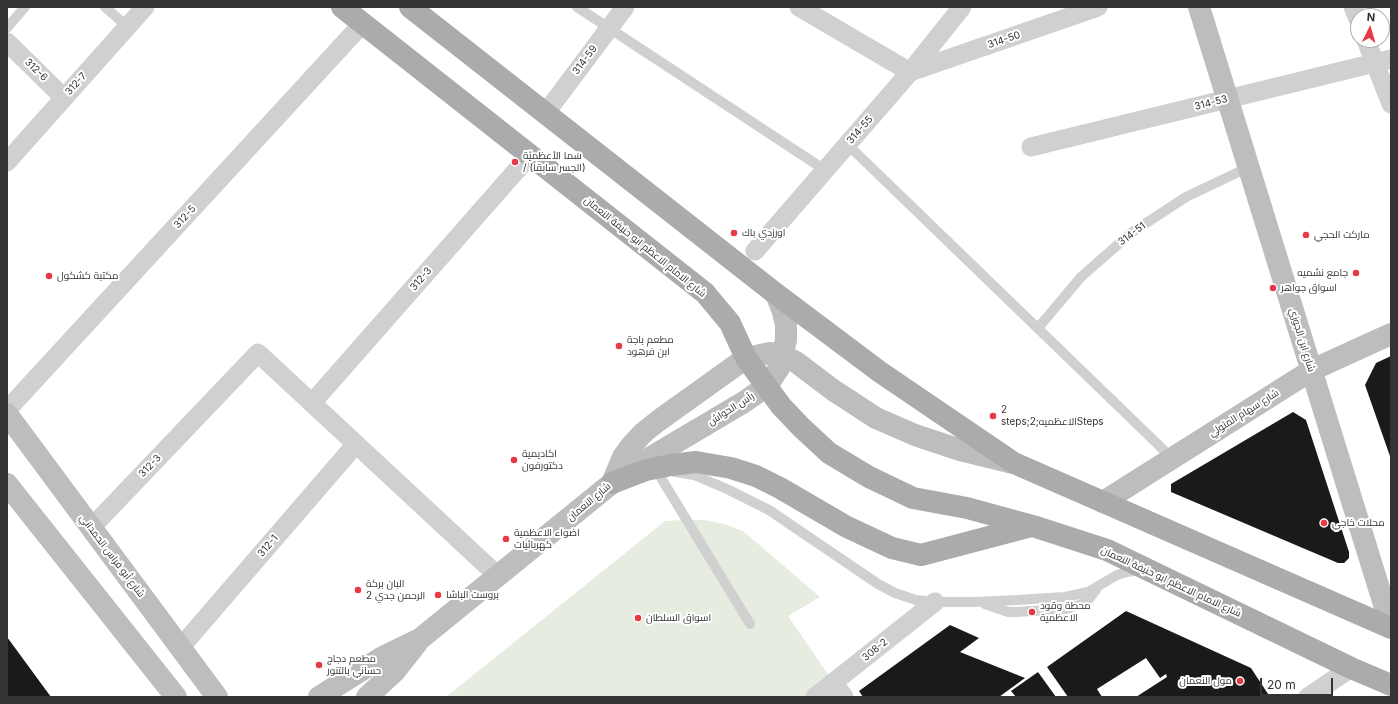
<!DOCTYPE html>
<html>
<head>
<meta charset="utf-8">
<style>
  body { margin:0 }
  #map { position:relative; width:1398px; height:704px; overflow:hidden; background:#fff; font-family:Inter,sans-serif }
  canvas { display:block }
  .frame { position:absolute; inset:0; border:8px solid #333; pointer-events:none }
  .north { position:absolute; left:1350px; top:8px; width:40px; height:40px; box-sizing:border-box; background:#fff; border:1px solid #adadad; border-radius:50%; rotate:5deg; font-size:11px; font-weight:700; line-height:16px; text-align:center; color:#333 }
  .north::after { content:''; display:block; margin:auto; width:14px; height:18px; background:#e63946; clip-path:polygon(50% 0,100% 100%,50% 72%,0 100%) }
  .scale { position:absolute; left:1260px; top:678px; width:73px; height:18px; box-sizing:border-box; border:2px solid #333; border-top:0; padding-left:5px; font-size:12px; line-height:14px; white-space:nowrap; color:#333; -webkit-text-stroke:3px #fff; paint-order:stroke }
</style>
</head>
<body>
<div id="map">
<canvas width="1398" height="704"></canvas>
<div class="frame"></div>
<div class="north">N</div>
<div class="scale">20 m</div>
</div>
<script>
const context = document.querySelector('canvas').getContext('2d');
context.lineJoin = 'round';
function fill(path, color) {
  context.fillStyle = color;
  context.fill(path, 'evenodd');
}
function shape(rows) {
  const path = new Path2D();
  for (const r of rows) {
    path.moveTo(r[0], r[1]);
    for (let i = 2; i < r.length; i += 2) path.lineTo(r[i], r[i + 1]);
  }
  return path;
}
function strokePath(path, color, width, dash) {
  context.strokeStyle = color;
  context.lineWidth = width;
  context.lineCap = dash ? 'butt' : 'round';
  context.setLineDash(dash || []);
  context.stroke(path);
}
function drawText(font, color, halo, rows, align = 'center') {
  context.font = font + ' Inter,Cairo,sans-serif';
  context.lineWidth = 4;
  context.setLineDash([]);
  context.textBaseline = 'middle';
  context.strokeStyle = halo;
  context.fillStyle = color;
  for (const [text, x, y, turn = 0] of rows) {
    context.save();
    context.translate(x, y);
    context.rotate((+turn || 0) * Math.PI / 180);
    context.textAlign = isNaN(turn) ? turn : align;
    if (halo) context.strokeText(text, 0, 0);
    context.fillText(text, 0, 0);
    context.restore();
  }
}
fill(shape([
  [684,520,704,520,724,524,743,531,820,597,788,616,834,683,815,697,446,697,665,521]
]), '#e6ecdf');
fill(shape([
  [1391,356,1391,459,1365,385,1376,363],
  [1293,412,1306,420,1349,552,1349,558,1344,563,1338,563,1171,492,1171,484],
  [1126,611,1251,668,1270,697,1136,697,1167,677,1166,674,1160,678,1146,658,1097,689,1102,697,1068,697,1047,667],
  [950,625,979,638,960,652,1025,678,999,697,863,697,859,691],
  [7,637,51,697,7,697],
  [1038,672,1056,697,1016,697,1011,691]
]), '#1a1a1a');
strokePath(shape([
  [105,7,128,27],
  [577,7,825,170],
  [7,28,25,7],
  [847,144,1172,458],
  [1038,328,1081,277,1131,233,1186,197,1249,167],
  [655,468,750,624],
  [675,472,694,475,727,489,769,510,878,584,895,593,916,600,935,602,973,602,1017,600,1065,597,1088,592,1117,575,1127,572,1140,570],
  [985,604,1008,612,1016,612,1066,609,1082,604,1089,599,1096,590]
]), '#d0d0d0', 10);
strokePath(shape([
  [799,7,910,72,1098,7],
  [1353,7,1358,19],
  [1366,40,1391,104],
  [7,42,64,98],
  [545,114,625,7],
  [1031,147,1391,59],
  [7,162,145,7],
  [755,251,910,72,962,7],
  [312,403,530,155],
  [7,410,363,23],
  [91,528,258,353,498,576],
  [180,648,356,444],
  [834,683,844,697],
  [815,697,935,602],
  [1308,697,1351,668]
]), '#d0d0d0', 19);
strokePath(shape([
  [1199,7,1391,627],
  [7,414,217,697],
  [612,483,623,457,631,446,643,433,658,421,746,358,770,353,783,356,796,362,833,390,876,418,915,435,960,450,1013,463],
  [7,484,176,697],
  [1103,502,1312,370,1391,334],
  [319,697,381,658,420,639,612,483,653,456,744,402,767,386,779,368,786,340,786,325,783,312,776,294],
  [367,697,395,671,417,643]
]), '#bdbdbd', 22);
strokePath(shape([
  [342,7,705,293,730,323,746,358,781,406,801,427,829,453,869,477,913,498,967,508,1033,526,1107,550,1351,668,1391,685],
  [410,7,776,294,880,372,1014,463,1391,628],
  [612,483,646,470,671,465,696,462,731,468,756,476,780,488,847,527,892,548,921,555,1031,526]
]), '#ababab', 22);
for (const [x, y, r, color] of [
  [515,162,4,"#e63946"],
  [734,233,4,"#e63946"],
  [1306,235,4,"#e63946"],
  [1356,273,4,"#e63946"],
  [49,276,4,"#e63946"],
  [1273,288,4,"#e63946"],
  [619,346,4,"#e63946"],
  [993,416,4,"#e63946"],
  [514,460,4,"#e63946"],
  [1324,523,4,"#e63946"],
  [506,539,4,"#e63946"],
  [358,590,4,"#e63946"],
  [438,595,4,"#e63946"],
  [1032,612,4,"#e63946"],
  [638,618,4,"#e63946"],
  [319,665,4,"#e63946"],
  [1240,681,4,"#e63946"]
]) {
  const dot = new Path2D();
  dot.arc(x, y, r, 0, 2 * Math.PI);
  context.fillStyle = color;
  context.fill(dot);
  strokePath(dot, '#fff', 1.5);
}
drawText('10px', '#333', '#fff', [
  ["314-50",1004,40,-19],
  ["314-59",585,60,-53],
  ["312-6",36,70,44],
  ["312-7",76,84,-48],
  ["314-53",1211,103,-14],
  ["314-55",860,130,-49],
  ["312-5",185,217,-47],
  ["314-51",1132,234,-37],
  ["شارع الامام الاعظم ابو حنيفة النعمان",645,247,39],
  ["312-3",421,279,-49],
  ["شارع ابن الجوزي",1302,340,73],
  ["رآس الحواش",731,409,-32],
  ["شارع سهام المتولي",1244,413,-32],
  ["312-3",150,466,-46],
  ["شارع النعمان",589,502,-40],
  ["312-1",268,546,-49],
  ["شارع أبو فراس الحمداني",112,556,53],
  ["شارع الامام الاعظم ابو حنيفة النعمان",1171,582,25],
  ["308-2",875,650,-39]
]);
drawText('10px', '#333', '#fff', [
  ["سَما الأعظميّة",523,156],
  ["/ (الجسر سابقاً)",523,168],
  ["اورزدي باك",742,233],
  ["ماركت الحجي",1314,235],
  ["جامع نشميه",1348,273,"right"],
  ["مكتبة كشكول",57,276],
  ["اسواق جواهر",1281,288],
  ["مطعم باجة",627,340],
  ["ابن فرهود",627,352],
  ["2",1001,410],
  ["steps;الاعظميه;2Steps",1001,422],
  ["اكاديمية",522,454],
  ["دكتورفون",522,466],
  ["محلات خاجي",1332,523],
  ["اضواء الاعظمية",514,533],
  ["كهربائيات",514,545],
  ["البان بركة",366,584],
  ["الرحمن جدي 2",366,596],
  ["بروست الباشا",446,595],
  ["محطة وقود",1040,606],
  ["الاعظمية",1040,618],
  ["اسواق السلطان",646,618],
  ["مطعم دجاج",327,659],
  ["حساني بالتنور",327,671],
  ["مول النعمان",1232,681,"right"]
], 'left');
</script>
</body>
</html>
